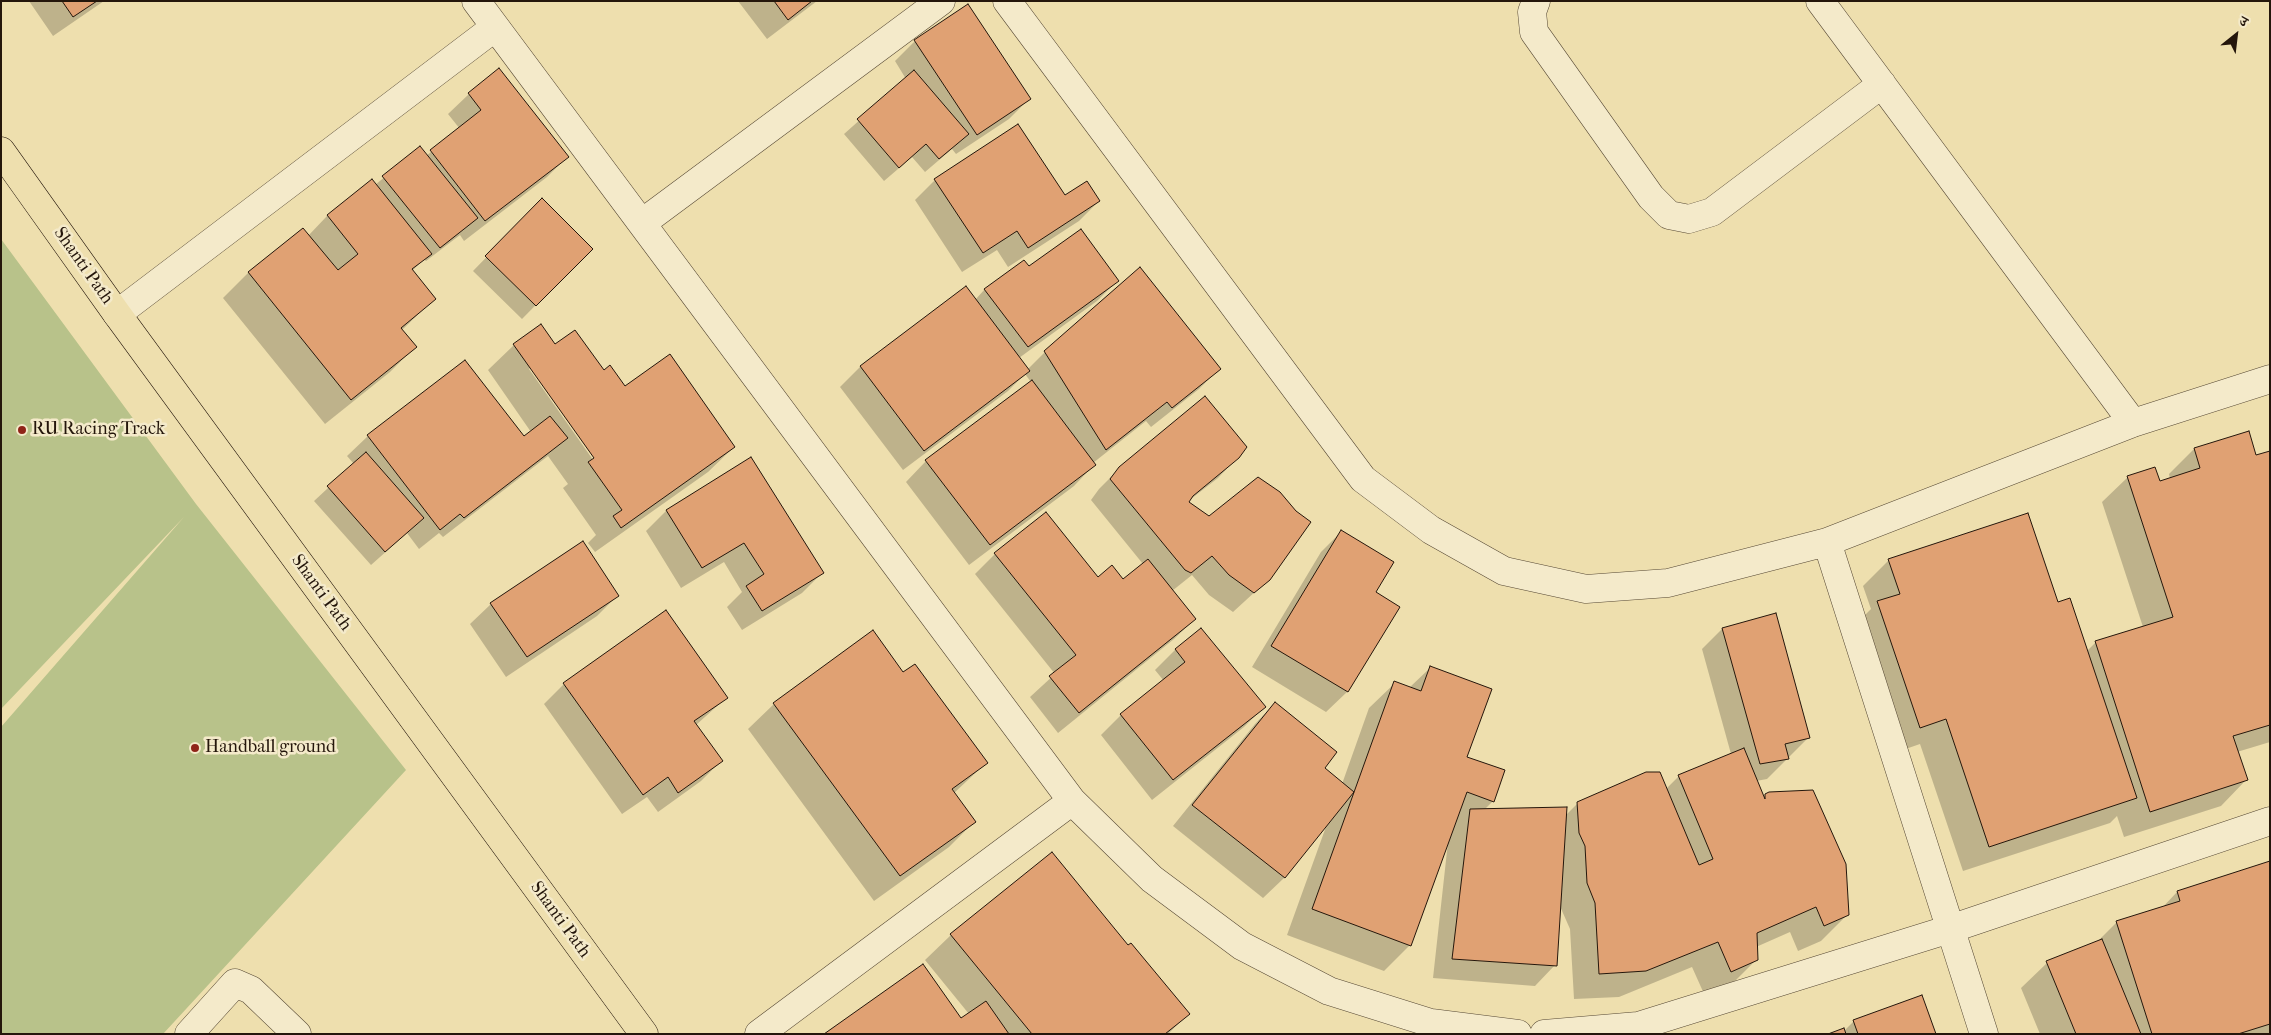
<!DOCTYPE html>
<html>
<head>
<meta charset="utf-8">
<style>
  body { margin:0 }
  #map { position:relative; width:2271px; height:1035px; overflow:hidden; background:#eedfae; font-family:"IM FELL French Canon","Noto Serif Devanagari",serif }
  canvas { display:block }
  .frame { position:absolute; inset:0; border:2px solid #24160b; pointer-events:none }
  .north { position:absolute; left:2211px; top:10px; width:50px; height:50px; -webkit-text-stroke:4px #f4eaca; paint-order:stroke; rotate:29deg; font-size:14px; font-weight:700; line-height:20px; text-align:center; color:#24160b }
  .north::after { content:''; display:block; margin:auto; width:18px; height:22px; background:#24160b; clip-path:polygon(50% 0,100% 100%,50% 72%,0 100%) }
</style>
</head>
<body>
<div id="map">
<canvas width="2271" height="1035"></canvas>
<div class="frame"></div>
<div class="north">उ</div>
</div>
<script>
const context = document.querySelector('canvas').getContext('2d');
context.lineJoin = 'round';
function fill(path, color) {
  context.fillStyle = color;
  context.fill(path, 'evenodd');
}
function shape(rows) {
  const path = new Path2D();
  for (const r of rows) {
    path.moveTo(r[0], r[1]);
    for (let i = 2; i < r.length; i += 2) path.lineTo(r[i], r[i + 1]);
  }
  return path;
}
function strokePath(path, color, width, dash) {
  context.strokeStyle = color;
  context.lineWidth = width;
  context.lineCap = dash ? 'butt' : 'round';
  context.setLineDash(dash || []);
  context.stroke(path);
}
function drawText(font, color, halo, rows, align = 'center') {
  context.font = font + ' "IM FELL French Canon",serif';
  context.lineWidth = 5;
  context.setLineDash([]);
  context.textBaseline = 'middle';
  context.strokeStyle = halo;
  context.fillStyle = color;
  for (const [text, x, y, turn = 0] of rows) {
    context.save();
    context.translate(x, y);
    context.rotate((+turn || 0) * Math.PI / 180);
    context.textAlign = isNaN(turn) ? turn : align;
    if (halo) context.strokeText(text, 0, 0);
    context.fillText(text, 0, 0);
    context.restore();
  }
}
fill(shape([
  [1,239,196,504,406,770,163,1034,1,1034,1,727,184,517,1,709]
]), '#b8c28a');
fill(shape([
  [29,1,104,1,53,36],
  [738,1,817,1,767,39],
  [915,41,1029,99,1009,119,956,154,952,149,925,172,912,157,884,181,844,134,906,79,895,61],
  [499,70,567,157,547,177,464,241,460,235,426,261,424,259,412,271,434,299,402,330,415,347,390,372,325,424,223,298,248,273,302,229,308,236,327,216,371,181,375,185,420,148,426,156,460,129,448,114,469,94],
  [935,180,1065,197,1099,201,1079,221,1008,267,997,250,962,272,915,200],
  [542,200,591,249,522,319,473,271],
  [1029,268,1117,281,1097,301,1019,358,1028,369,1045,352,1220,368,1199,389,1151,427,1146,421,1093,463,1094,465,1074,486,969,565,906,482,926,461,1031,382,1025,374,1008,391,903,470,840,387,860,367,965,288,975,300,985,289],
  [541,326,555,346,604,372,625,387,734,447,708,472,595,552,588,543,596,535,563,488,568,484,548,456,443,537,439,533,419,549,407,533,371,565,314,501,354,464,347,456,368,436,465,362,523,438,531,432,488,370,514,345],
  [531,367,598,462,596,464,529,369],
  [2194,449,2256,457,2270,452,2270,742,2237,752,2246,780,2221,806,2124,837,2117,816,2110,823,1963,871,1920,744,1894,753,1852,628,1871,609,1863,586,1889,560,2057,604,2087,651,2096,642,2143,627,2102,502,2128,477,2159,483,2170,479,2169,474],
  [1238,457,1218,478,1187,502,1209,518,1269,579,1233,612,1209,595,1192,575,1172,591,1195,619,1174,639,1058,733,1030,697,1055,674,975,574,995,554,1098,579,1123,580,1143,564,1091,500,1099,489,1120,468],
  [751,459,822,573,802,593,742,630,727,607,742,592,724,562,681,588,646,531,666,511],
  [1341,532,1375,593,1398,607,1347,692,1326,712,1252,667,1321,552],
  [618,595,597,616,506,677,470,624,491,604],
  [1775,615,1809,737,1767,779,1756,781,1763,797,1766,795,1847,915,1821,941,1798,951,1790,932,1756,947,1757,959,1731,985,1705,996,1692,967,1619,997,1574,999,1570,929,1559,904,1555,965,1535,986,1433,978,1448,842,1410,945,1384,971,1287,935,1327,824,1284,878,1263,898,1173,826,1255,724,1275,703,1323,769,1342,784,1369,708,1395,683,1409,688,1430,668,1466,757,1493,801,1484,810,1565,816,1578,803,1666,789,1679,776,1731,754,1702,649,1722,629],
  [1201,629,1264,707,1244,727,1152,800,1101,735,1121,715,1164,681,1155,670,1175,650],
  [902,673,986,763,953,794,974,822,949,847,874,901,748,729,774,704],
  [564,684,726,698,696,725,721,761,701,781,658,812,647,797,622,814,544,704],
  [2270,863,2270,1034,2040,1034,2021,988,2047,963,2097,942,2117,922,2161,909,2177,892],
  [951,935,1128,947,1188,1014,1168,1034,826,1034,961,1019,969,1014,925,960],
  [1854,1021,1935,1034,1831,1034,1844,1031]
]), '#0003');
const building = shape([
  [62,1,97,1,73,17,62,1],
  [774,1,812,1,788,20,774,1],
  [968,4,1031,99,977,135,914,40,968,4],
  [499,68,569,157,485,221,430,150,481,110,468,93,499,68],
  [914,70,969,134,939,159,926,144,899,168,857,119,914,70],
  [1018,124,1065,195,1087,181,1100,201,1028,248,1017,231,983,253,934,179,1018,124],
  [420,146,478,218,440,248,382,176,420,146],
  [372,179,432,254,412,269,436,299,401,328,417,347,351,400,248,272,303,228,338,270,358,254,327,215,372,179],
  [542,198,593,249,536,306,485,256,542,198],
  [1081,229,1119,281,1028,347,984,289,1024,260,1029,266,1081,229],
  [1140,267,1221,369,1172,408,1167,402,1106,450,1044,351,1140,267],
  [966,286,1030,371,924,451,860,366,966,286],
  [541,324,555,344,575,330,604,370,610,365,625,386,670,354,735,447,621,528,613,516,622,510,588,462,594,458,513,344,541,324],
  [465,360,524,436,550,416,568,438,464,518,460,514,440,530,367,435,465,360],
  [1032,380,1096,465,990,545,925,460,1032,380],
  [1205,396,1247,447,1239,458,1193,496,1189,502,1209,516,1258,477,1280,492,1296,511,1311,522,1270,580,1254,593,1229,575,1212,556,1191,573,1185,570,1110,479,1119,467,1205,396],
  [2249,431,2256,455,2270,451,2270,725,2233,736,2248,780,2150,812,2095,641,2173,617,2127,476,2155,467,2160,481,2200,468,2194,448,2249,431],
  [366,452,424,518,385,552,327,486,366,452],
  [751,457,824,573,762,611,746,586,764,574,744,543,702,568,666,510,751,457],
  [1046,512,1098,577,1112,565,1123,579,1148,559,1196,619,1079,713,1049,676,1076,655,994,553,1046,512],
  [2028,513,2058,602,2070,598,2137,798,1989,847,1946,719,1920,728,1877,601,1900,594,1888,559,2028,513],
  [1341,530,1394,562,1376,592,1400,607,1348,692,1271,646,1341,530],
  [583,541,619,596,527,657,490,603,583,541],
  [666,610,728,698,694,721,723,761,678,793,668,777,643,795,563,683,666,610],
  [1776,613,1810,738,1785,744,1789,759,1760,764,1722,628,1776,613],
  [1201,628,1266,707,1173,780,1120,714,1185,662,1175,649,1201,628],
  [873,630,903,672,915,664,988,763,952,789,976,822,900,876,773,703,873,630],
  [1430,666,1492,689,1467,757,1505,770,1494,802,1467,792,1411,946,1312,909,1394,681,1421,691,1430,666],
  [1275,702,1337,752,1325,768,1354,792,1285,878,1192,805,1275,702],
  [1744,748,1765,799,1765,794,1769,792,1813,790,1846,864,1849,915,1824,926,1816,907,1757,933,1758,960,1731,972,1718,942,1646,971,1599,974,1595,903,1587,883,1585,846,1579,833,1577,802,1646,772,1660,772,1699,865,1713,859,1678,775,1744,748],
  [1567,807,1557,966,1452,959,1470,809,1567,807],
  [1052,852,1128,945,1131,943,1190,1014,1165,1034,1032,1034,950,934,1052,852],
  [2270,861,2270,1024,2238,1034,2152,1034,2116,921,2180,901,2177,891,2270,861],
  [2102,939,2141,1034,2076,1034,2046,961,2102,939],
  [923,964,961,1018,986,1001,1009,1034,824,1034,923,964],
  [1922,995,1936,1034,1858,1034,1853,1020,1922,995],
  [1844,1028,1846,1034,1828,1034,1844,1028]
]);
fill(building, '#e0a173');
strokePath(building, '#24160b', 1);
const minor = shape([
  [476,1,1072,801,1152,879,1242,946,1329,991,1431,1023,1518,1034],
  [1007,1,1363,479,1431,530,1504,571,1586,589,1668,583,1827,542,2133,423,2270,379],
  [1536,1,1532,12,1534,32,1651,197,1669,215,1689,219,1712,212,1882,84],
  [1820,1,2133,423],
  [642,223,941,1],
  [117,314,494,28],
  [1827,542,1984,1034],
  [189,1034,235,983,251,990,297,1034],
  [759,1034,1072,801],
  [1544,1034,1638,1026,1950,929,2270,821]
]);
const major = shape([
  [1,151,117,314,644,1034]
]);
strokePath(minor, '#564834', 29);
strokePath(major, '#24160b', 29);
strokePath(minor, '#f4eaca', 28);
strokePath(major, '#eedfae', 28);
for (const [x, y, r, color] of [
  [22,430,5,"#8f2418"],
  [195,748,5,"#8f2418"]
]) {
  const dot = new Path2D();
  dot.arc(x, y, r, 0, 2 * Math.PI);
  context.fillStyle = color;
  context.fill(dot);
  strokePath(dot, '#f4eaca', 2);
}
drawText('18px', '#24160b', '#f4eaca', [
  ["Shanti Path",83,266,55],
  ["Shanti Path",321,593,54],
  ["Shanti Path",560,920,54]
]);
drawText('18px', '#24160b', '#f4eaca', [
  ["RU Racing Track",32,430],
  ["Handball ground",205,748]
], 'left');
</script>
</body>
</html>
